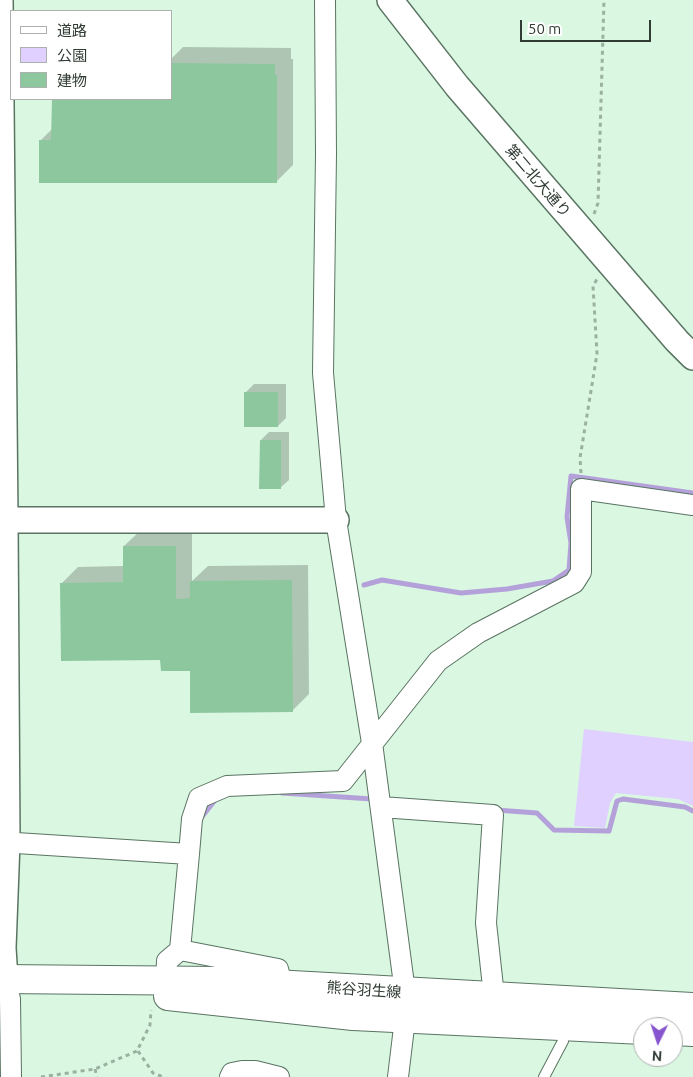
<!DOCTYPE html>
<html>
<head>
<meta charset="utf-8">
<style>
  body { margin:0 }
  #map { position:relative; width:693px; height:1077px; overflow:hidden; background:#daf7e2; font-family:Ubuntu,"Noto Sans JP",sans-serif }
  canvas { display:block }
  .legend { position:absolute; left:10px; top:10px; width:162px; height:90px; box-sizing:border-box; background:#fff; border:1px solid #acb1ad; margin:0; padding:6px 9px; list-style:none; font-size:15px; color:#303b33 }
  .legend li { display:flex; align-items:center; gap:10px; height:25px }
  .legend b { width:25px; border:1px solid #acb1ad }
  .north { position:absolute; left:633px; top:1017px; width:50px; height:50px; box-sizing:border-box; background:#fff; border:1px solid #acb1ad; border-radius:50%; rotate:184deg; font-size:14px; font-weight:700; line-height:20px; text-align:center; color:#303b33 }
  .north::after { content:''; display:block; margin:auto; width:18px; height:22px; background:#8755cd; clip-path:polygon(50% 0,100% 100%,50% 72%,0 100%) }
  .scale { position:absolute; left:520px; top:20px; width:131px; height:22px; box-sizing:border-box; border:2px solid #303b33; border-top:0; padding-left:6px; font-size:15px; line-height:18px; white-space:nowrap; color:#303b33; -webkit-text-stroke:4px #fff; paint-order:stroke }
</style>
</head>
<body>
<div id="map">
<canvas width="693" height="1077"></canvas>
<ul class="legend">
<li><b style="height:6px;background:#fff"></b>道路</li>
<li><b style="height:14px;background:#dfd0ff"></b>公園</li>
<li><b style="height:14px;background:#8dc79e"></b>建物</li>
</ul>
<div class="north">N</div>
<div class="scale">50 m</div>
</div>
<script>
const context = document.querySelector('canvas').getContext('2d');
context.lineJoin = 'round';
function fill(path, color) {
  context.fillStyle = color;
  context.fill(path, 'evenodd');
}
function shape(rows) {
  const path = new Path2D();
  for (const r of rows) {
    path.moveTo(r[0], r[1]);
    for (let i = 2; i < r.length; i += 2) path.lineTo(r[i], r[i + 1]);
  }
  return path;
}
function strokePath(path, color, width, dash) {
  context.strokeStyle = color;
  context.lineWidth = width;
  context.lineCap = dash ? 'butt' : 'round';
  context.setLineDash(dash || []);
  context.stroke(path);
}
function drawText(font, color, halo, rows, align = 'center') {
  context.font = font + ' Ubuntu,"Noto Sans JP",sans-serif';
  context.lineWidth = 4;
  context.setLineDash([]);
  context.textBaseline = 'middle';
  context.strokeStyle = halo;
  context.fillStyle = color;
  for (const [text, x, y, turn = 0] of rows) {
    context.save();
    context.translate(x, y);
    context.rotate((+turn || 0) * Math.PI / 180);
    context.textAlign = isNaN(turn) ? turn : align;
    if (halo) context.strokeText(text, 0, 0);
    context.fillText(text, 0, 0);
    context.restore();
  }
}
fill(shape([
  [584,729,693,742,693,806,678,799,616,793,610,803,605,828,574,826]
]), '#dfd0ff');
fill(shape([
  [183,47,291,48,291,59,293,59,293,165,276,182,40,141,53,128,53,99,171,99,171,59],
  [254,384,286,384,286,418,278,426,245,393],
  [269,432,289,432,289,480,280,488,261,440],
  [141,530,192,530,192,581,208,566,308,565,309,694,293,710,162,659,62,583,78,567,124,566,124,546]
]), '#0003');
strokePath(shape([
  [364,585,382,580,461,593,507,589,553,581,569,570,571,543,567,517,571,476,693,493],
  [282,793,372,799],
  [496,810,537,813,554,830,609,831,617,801,623,799,685,807,693,811],
  [201,818,216,799]
]), '#b4a1da', 5);
fill(shape([
  [171,63,275,64,275,75,277,75,277,183,39,183,39,140,51,140,52,99,171,99],
  [244,392,278,392,278,427,244,427],
  [260,440,281,440,281,489,259,489],
  [123,546,176,546,176,599,190,598,190,581,292,580,293,712,190,713,190,671,161,671,160,660,61,661,60,583,123,582]
]), '#8dc79e');
const service = shape([
  [544,1077,563,1041]
]);
const minor = shape([
  [325,0,326,154,323,373,336,520,372,743,405,992,405,1019,398,1077],
  [381,807,493,815,486,923,494,996],
  [0,842,189,854,192,819,199,798,227,786,343,781,438,661,478,633,574,583,581,572,581,489,693,505],
  [180,950,278,969,282,984],
  [5,979,10,999,11,1077],
  [166,980,167,961,180,950,189,854],
  [230,1077,232,1073,242,1071,255,1071,279,1077]
]);
const tertiary = shape([
  [0,0,5,520,7,842,3,948,5,979],
  [390,0,457,86,677,341,693,357],
  [0,520,336,520]
]);
const secondary = shape([
  [0,979,219,981,693,1007],
  [168,996,353,1016,643,1030],
  [673,1031,693,1032]
]);
strokePath(service, '#5a7462', 12);
strokePath(minor, '#5a7462', 22);
strokePath(tertiary, '#5a7462', 28);
strokePath(secondary, '#5a7462', 30);
strokePath(shape([
  [594,214,598,203,604,0],
  [581,473,580,458,597,354,593,286,597,279],
  [138,1051,153,1073,163,1077],
  [95,1069,97,1077],
  [41,1077,95,1069,137,1051,150,1025,151,1010]
]), '#9ab1a0', 3, [4, 4]);
strokePath(service, '#fff', 10);
strokePath(minor, '#fff', 20);
strokePath(tertiary, '#fff', 25);
strokePath(secondary, '#fff', 28);
drawText('15px', '#303b33', '#fff', [
  ["第二北大通り",538,181,49],
  ["熊谷羽生線",364,990,4]
]);
</script>
</body>
</html>
